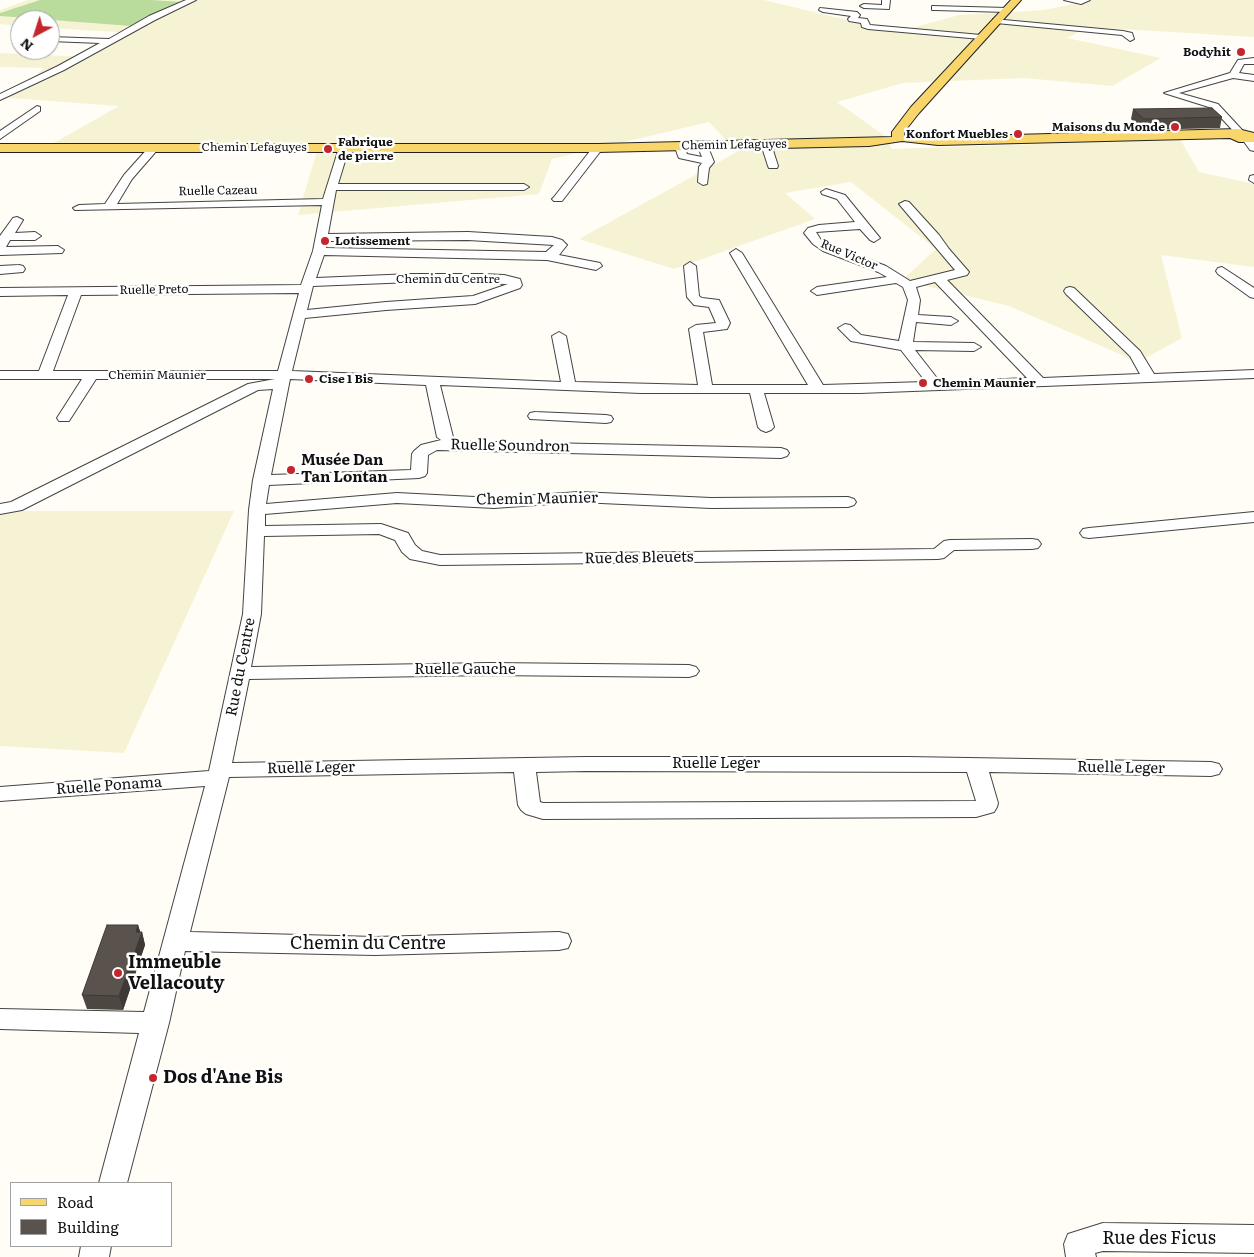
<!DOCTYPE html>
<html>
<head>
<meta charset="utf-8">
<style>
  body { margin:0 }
  #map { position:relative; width:1254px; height:1257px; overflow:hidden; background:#fffdf5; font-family:Literata,serif }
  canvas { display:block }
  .legend { position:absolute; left:10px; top:1182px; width:162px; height:65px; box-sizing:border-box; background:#fff; border:1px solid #a0a0a0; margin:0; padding:6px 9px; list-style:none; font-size:15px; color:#111 }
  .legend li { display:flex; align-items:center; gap:10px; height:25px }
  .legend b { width:25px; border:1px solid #a0a0a0 }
  .north { position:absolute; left:10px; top:10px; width:50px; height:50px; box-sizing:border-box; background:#fff; border:1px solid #a0a0a0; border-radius:50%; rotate:220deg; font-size:14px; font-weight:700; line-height:20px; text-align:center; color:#111 }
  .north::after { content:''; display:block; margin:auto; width:18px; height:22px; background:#c4262e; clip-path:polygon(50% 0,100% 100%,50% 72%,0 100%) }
</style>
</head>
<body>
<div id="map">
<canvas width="1254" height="1257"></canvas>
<ul class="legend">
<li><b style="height:6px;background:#f9d66b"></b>Road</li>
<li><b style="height:14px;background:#5a524d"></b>Building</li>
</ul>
<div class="north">N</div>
</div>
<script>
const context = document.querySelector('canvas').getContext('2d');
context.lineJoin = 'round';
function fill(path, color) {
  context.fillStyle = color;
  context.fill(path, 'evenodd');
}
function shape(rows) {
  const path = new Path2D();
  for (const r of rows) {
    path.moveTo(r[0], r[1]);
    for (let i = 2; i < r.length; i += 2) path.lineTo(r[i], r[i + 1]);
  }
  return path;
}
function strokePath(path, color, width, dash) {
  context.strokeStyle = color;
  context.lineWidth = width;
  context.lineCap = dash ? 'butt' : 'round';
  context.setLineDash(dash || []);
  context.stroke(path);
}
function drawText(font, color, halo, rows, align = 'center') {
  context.font = font + ' Literata,serif';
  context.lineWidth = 5;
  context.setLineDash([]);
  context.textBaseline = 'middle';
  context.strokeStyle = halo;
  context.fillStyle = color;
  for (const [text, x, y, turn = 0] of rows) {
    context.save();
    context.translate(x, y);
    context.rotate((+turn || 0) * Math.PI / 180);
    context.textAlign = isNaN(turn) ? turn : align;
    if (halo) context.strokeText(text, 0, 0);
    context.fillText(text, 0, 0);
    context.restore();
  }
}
fill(shape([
  [28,0,764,0,897,32,959,15,1045,10,1090,0,1254,0,1254,37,1088,27,1067,38,1161,58,1112,86,1024,78,903,83,837,102,885,136,892,149,1180,139,1199,172,1254,184,1254,267,1161,255,1182,338,1138,362,1009,306,902,280,936,249,851,182,785,193,815,219,674,269,579,239,737,152,709,122,552,159,539,194,298,215,319,144,52,144,119,106,9,98,44,68,0,67,0,53,90,57,132,33,50,28,50,20,20,20,20,26,0,24,0,10],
  [0,511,234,511,124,753,0,746]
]), '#f6f3d4');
fill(shape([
  [40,0,151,0,182,2,131,26,0,16,0,13]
]), '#b9dc9c');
const minor = shape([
  [186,0,196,0,155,20,64,70,0,100,0,94,58,66,100,43,50,41,50,37,109,39,149,16,186,0],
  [882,0,890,0,889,9,864,8,860,6,864,4,882,5,882,0],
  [1064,0,1090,0,1081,4,1064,0],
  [932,6,1007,8,1011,10,1007,12,935,10,932,10,932,6],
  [820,8,857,12,860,15,858,18,867,19,870,25,981,35,985,37,981,39,868,29,862,27,861,23,849,21,848,19,851,16,823,12,819,10,820,8],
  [993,19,1123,31,1132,33,1134,39,1130,41,1122,35,996,23,993,23,993,19],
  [1254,58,1254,64,1244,64,1239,73,1254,75,1254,81,1233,78,1179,93,1218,104,1243,131,1243,135,1237,135,1212,108,1164,93,1230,73,1238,60,1254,58],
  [37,106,40,107,40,111,0,139,0,131,37,106],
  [1247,136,1254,141,1254,151,1250,150,1242,139,1247,136],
  [766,141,771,144,778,166,777,168,769,168,768,166,761,144,766,141],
  [680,144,684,145,687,154,702,157,698,147,703,144,708,147,714,162,709,168,707,184,703,185,698,182,699,167,702,163,679,158,678,156,675,147,680,144],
  [154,145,159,148,132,179,117,204,323,199,339,148,344,145,349,148,338,184,524,184,529,187,524,190,336,190,328,234,468,232,552,237,562,240,567,245,559,255,600,263,602,266,596,270,547,260,324,255,316,278,412,274,481,274,504,275,520,279,522,285,520,288,475,304,386,310,305,318,292,371,561,382,552,336,559,332,566,336,575,382,698,385,689,329,696,325,716,323,709,307,694,305,687,297,684,266,690,262,696,266,699,296,702,298,719,300,730,323,727,329,703,332,712,385,808,385,730,253,736,249,742,253,823,385,926,382,901,350,851,341,838,328,845,324,850,325,861,335,899,341,908,300,903,287,896,283,817,295,811,291,817,287,887,277,878,272,823,251,813,244,804,233,808,228,819,225,855,222,837,199,822,194,821,192,826,189,845,195,880,238,874,242,870,240,860,229,816,232,821,240,831,245,886,266,910,281,955,270,899,204,905,201,909,202,939,235,949,249,969,272,967,275,947,280,1043,378,1140,374,1130,356,1066,294,1064,291,1066,288,1070,287,1074,288,1140,351,1154,374,1254,370,1254,378,860,393,764,393,774,427,771,430,766,432,761,430,758,427,750,393,641,393,440,385,453,437,449,441,781,448,787,450,789,453,787,456,781,458,437,450,428,455,427,473,425,476,419,478,269,485,266,504,397,493,494,498,579,492,711,498,848,497,854,499,856,502,854,505,848,507,711,508,579,502,494,508,397,503,265,514,265,526,381,524,408,533,415,545,422,551,440,555,934,549,944,541,950,540,1032,539,1038,540,1041,544,1038,548,1032,549,954,550,944,558,938,559,440,565,410,559,402,552,395,540,379,534,264,536,261,614,251,667,489,663,689,665,696,667,699,671,696,675,689,677,489,675,249,679,232,763,586,757,907,757,1211,762,1219,764,1222,769,1219,774,1211,776,989,772,998,803,997,807,994,812,976,817,543,819,526,814,521,810,518,805,514,772,229,777,190,932,375,937,559,932,568,934,571,941,568,948,559,950,375,955,185,951,169,1023,127,1183,99,1183,139,1033,0,1029,0,1009,144,1012,205,786,0,801,0,787,209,771,243,614,249,510,253,480,273,389,258,390,22,510,0,514,0,504,11,502,248,384,275,379,96,379,69,421,59,421,57,418,82,379,0,379,0,371,39,371,68,295,0,296,0,288,301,285,313,251,322,205,75,210,73,208,79,205,105,204,124,175,150,146,154,145],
  [468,240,554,245,546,252,326,248,327,241,468,240],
  [412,282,508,284,473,296,386,302,307,310,313,286,412,282],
  [935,282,1027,378,940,382,915,350,974,351,981,347,974,343,913,342,916,322,951,325,958,321,951,317,918,315,920,300,916,287,935,282],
  [299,293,278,371,53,371,81,295,299,293],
  [290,379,426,385,437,437,441,440,421,445,414,451,412,454,411,470,271,475,290,379],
  [586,771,967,772,976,801,543,803,540,802,536,772,586,771],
  [598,145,603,148,562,201,554,201,552,199,554,197,594,146,598,145],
  [1254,175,1254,183,1249,180,1250,176,1254,175],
  [17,217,23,220,15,233,35,232,41,236,35,240,10,240,6,247,58,246,64,250,62,253,0,255,0,236,13,218,17,217],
  [19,265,23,266,25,269,23,272,0,274,0,266,19,265],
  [1222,267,1254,288,1254,298,1250,297,1218,274,1216,271,1218,268,1222,267],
  [535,412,606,415,611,416,613,419,611,422,606,423,530,419,528,416,530,413,535,412],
  [1254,512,1254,522,1089,538,1083,537,1080,533,1083,529,1089,528,1254,512],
  [1103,1223,1254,1225,1254,1253,1103,1251,1095,1253,1096,1257,1066,1257,1064,1244,1068,1234,1103,1223],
  [81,1246,111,1246,109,1257,79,1257,81,1246]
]);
const major = shape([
  [1011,0,1021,0,919,113,904,132,904,136,938,137,1238,129,1254,133,1254,142,1239,142,1230,138,938,145,902,141,869,146,598,152,0,152,0,144,598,144,892,137,892,132,911,107,1011,0]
]);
strokePath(minor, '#444', 2);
strokePath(major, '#222', 2);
fill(minor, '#fff');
fill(major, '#f9d66b');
fill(shape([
  [1133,109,1222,117,1220,128,1142,130,1131,119],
  [138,925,140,932,142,932,145,945,123,1010,87,1009,82,995]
]), '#4d4742');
fill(shape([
  [138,925,141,934,142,932,145,945,123,1010,119,996]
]), '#3f3936');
const building = shape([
  [1212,108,1222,117,1144,119,1133,109,1212,108],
  [107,925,138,925,136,932,142,932,119,996,82,995,107,925]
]);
fill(building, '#5a524d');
strokePath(building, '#3f3936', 1);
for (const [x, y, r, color] of [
  [1241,52,5,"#c4262e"],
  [1175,127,5,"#c4262e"],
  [1018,134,5,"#c4262e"],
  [328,149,5,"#c4262e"],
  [325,241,5,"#c4262e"],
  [309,379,5,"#c4262e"],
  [923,383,5,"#c4262e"],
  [291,470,5,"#c4262e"],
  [118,973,5,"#c4262e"],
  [153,1078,5,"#c4262e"]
]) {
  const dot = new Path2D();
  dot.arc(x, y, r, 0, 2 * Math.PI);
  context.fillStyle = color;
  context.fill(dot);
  strokePath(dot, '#fff', 2);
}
drawText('bold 12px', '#111', '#fff', [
  ["Bodyhit",1231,52,"right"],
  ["Maisons du Monde",1165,127,"right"],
  ["Konfort Muebles",1008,134,"right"],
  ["Fabrique",338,142],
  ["de pierre",338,156],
  ["Lotissement",335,241],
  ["Cise 1 Bis",319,379],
  ["Chemin Maunier",933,383]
], 'left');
drawText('12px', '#111', '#fff', [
  ["Chemin Lefaguyes",734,145,-1],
  ["Chemin Lefaguyes",254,147],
  ["Ruelle Cazeau",218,191,-1],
  ["Rue Victor",849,255,23],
  ["Chemin du Centre",448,279],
  ["Ruelle Preto",154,290,-1],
  ["Chemin Maunier",157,375]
]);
drawText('15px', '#111', '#fff', [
  ["Ruelle Soundron",510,446,1],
  ["Chemin Maunier",537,499,-1],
  ["Rue des Bleuets",639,558,-1],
  ["Rue du Centre",241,667,-79],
  ["Ruelle Gauche",465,670],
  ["Ruelle Leger",716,764],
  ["Ruelle Leger",311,768,-1],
  ["Ruelle Leger",1121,768,1],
  ["Ruelle Ponama",109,786,-4]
]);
drawText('bold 15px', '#111', '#fff', [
  ["Musée Dan",301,461],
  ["Tan Lontan",301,478]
], 'left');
drawText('18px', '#111', '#fff', [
  ["Chemin du Centre",368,944],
  ["Rue des Ficus",1159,1239]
]);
drawText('bold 18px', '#111', '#fff', [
  ["Immeuble",128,963],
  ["Vellacouty",128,984],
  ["Dos d'Ane Bis",163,1078]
], 'left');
</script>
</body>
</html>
